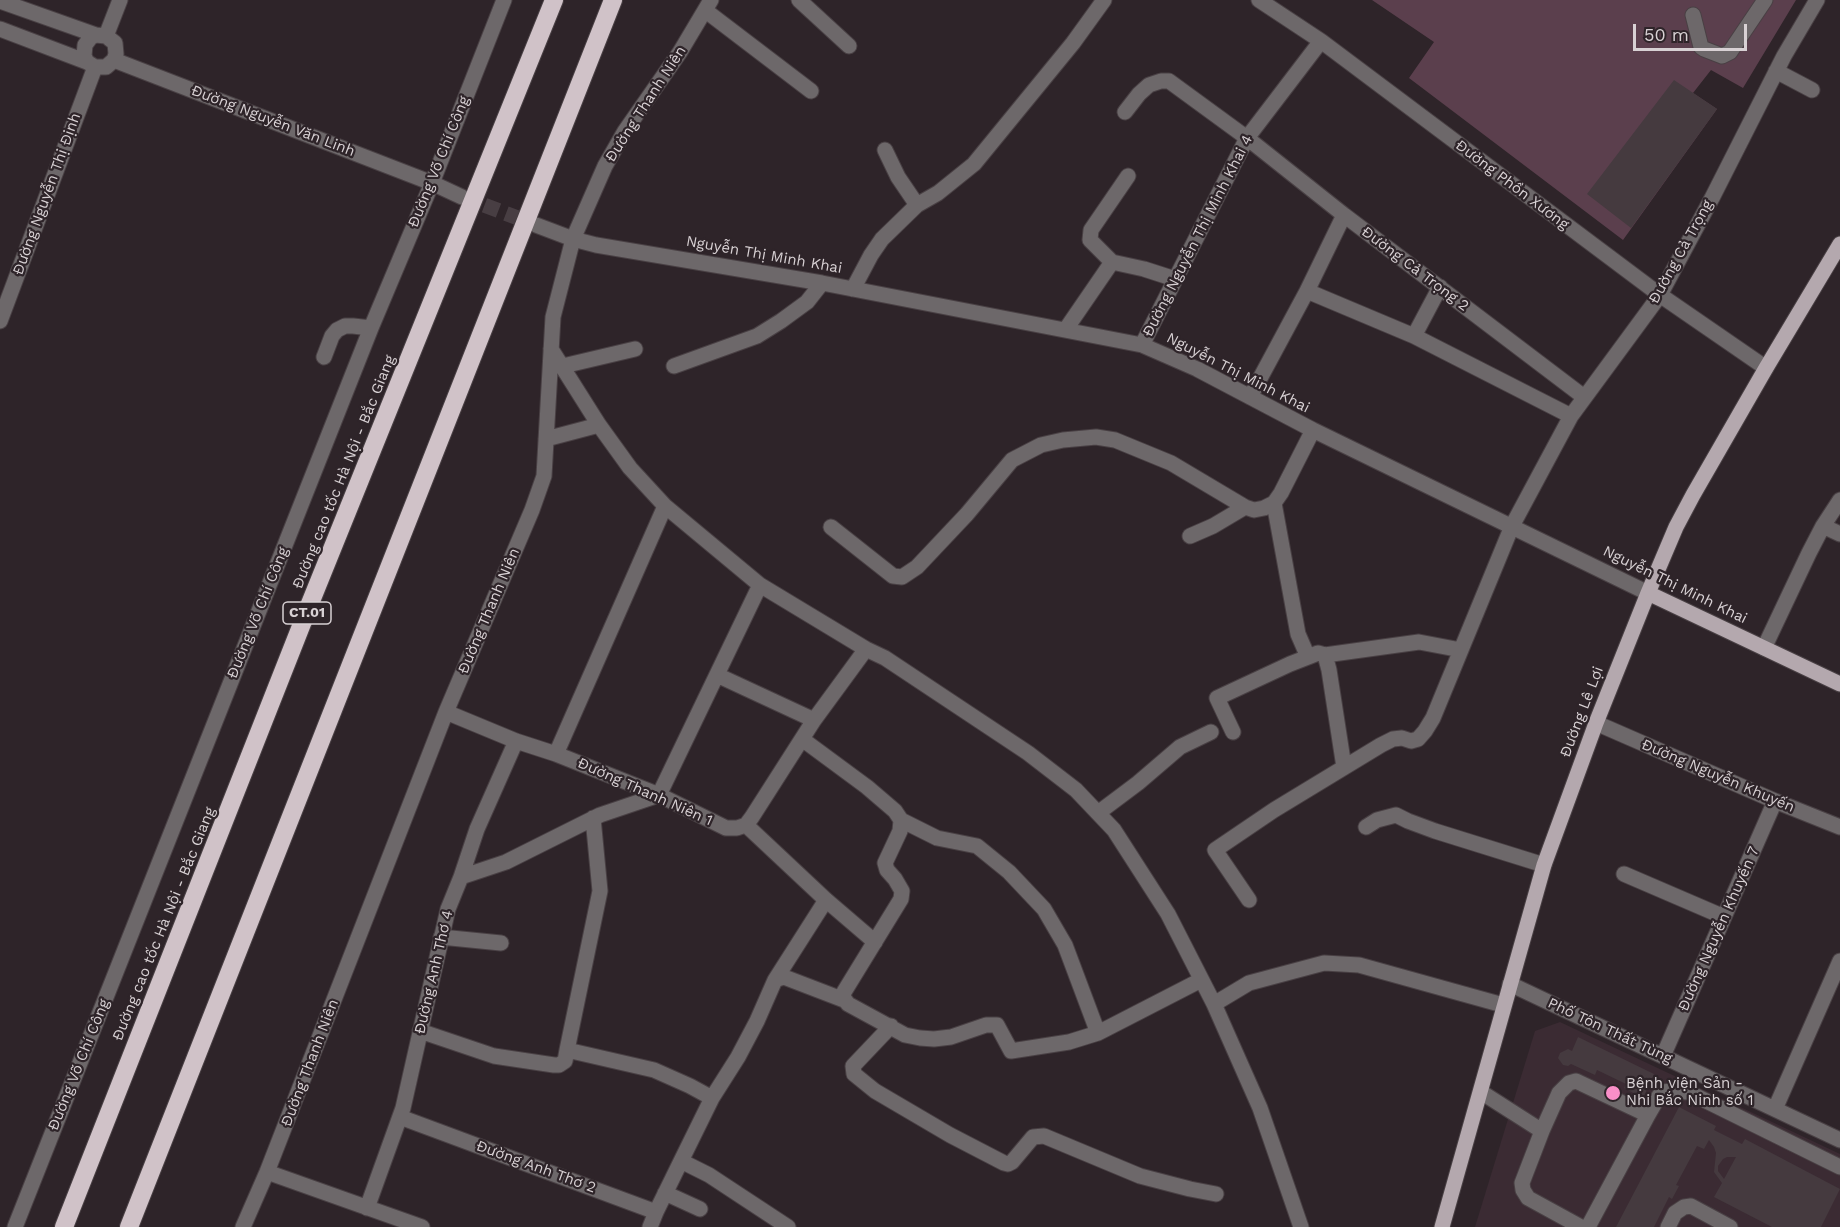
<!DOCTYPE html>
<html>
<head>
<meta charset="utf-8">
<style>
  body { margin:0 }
  #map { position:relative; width:1840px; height:1227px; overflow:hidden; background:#2e2429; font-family:"Work Sans",sans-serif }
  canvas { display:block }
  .scale { position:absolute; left:1633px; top:24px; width:114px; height:27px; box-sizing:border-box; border:3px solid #d8d1d4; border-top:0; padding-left:8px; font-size:18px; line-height:21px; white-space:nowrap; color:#d8d1d4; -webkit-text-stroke:4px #2e2429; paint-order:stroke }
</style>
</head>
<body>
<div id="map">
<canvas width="1840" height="1227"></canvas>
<div class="scale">50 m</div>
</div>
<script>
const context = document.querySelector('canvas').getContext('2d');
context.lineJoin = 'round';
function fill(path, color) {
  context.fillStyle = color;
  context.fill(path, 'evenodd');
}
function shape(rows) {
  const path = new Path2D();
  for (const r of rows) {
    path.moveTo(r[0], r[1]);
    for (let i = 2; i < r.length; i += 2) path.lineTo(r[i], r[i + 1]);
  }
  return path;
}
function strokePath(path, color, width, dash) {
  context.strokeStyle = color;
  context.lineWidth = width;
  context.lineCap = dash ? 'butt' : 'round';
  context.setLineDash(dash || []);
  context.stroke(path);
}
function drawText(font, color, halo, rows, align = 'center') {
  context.font = font + ' "Work Sans",sans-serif';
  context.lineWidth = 4.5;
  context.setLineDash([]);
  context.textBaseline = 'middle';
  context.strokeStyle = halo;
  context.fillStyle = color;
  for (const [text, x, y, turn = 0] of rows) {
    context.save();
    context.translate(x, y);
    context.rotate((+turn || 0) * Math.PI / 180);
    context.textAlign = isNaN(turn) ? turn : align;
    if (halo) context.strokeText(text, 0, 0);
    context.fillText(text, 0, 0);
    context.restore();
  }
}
fill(shape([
  [1560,1022,1840,1154,1840,1227,1475,1227,1535,1031]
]), '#3b2b33');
fill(shape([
  [1372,0,1796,0,1743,88,1711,70,1693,93,1717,109,1623,240,1409,78,1434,42]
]), '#5b3f4d');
fill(shape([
  [1674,80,1717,109,1631,228,1587,194],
  [1578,1037,1654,1074,1643,1098,1624,1088,1626,1084,1597,1070,1595,1075,1571,1064,1568,1066,1563,1065,1558,1058,1560,1053,1568,1049,1572,1051],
  [1679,1107,1716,1126,1714,1130,1742,1144,1745,1139,1840,1189,1821,1227,1772,1227,1714,1197,1722,1183,1714,1172,1716,1153,1714,1147,1709,1140,1704,1149,1697,1146,1676,1185,1679,1186,1672,1199,1669,1197,1654,1227,1616,1227],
  [1727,1157,1736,1157,1724,1179,1718,1171,1718,1166,1723,1159]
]), '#453a3f');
strokePath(shape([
  [463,197,536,225]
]), '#483e43', 15, [15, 8]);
const minor = shape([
  [799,0,849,46],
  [1259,0,1321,41,1660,295,1766,368],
  [0,1,96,35,106,36,115,43,116,54,114,60,106,67,95,67,87,62,84,56,85,45,91,37,96,35],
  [706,11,811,91],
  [1693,15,1701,47,1704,49,1722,56,1730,52,1765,0],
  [0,29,87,62],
  [106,36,120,0],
  [114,60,432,183,462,197],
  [1776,71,1812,90],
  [1125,112,1139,94,1149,85,1161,81,1169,81,1247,138,1344,215,1584,397],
  [885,150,898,177,917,205],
  [1128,176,1091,230,1090,240,1112,262,1144,269,1175,279],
  [536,225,573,239,596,245,822,283,1142,345,1197,369,1313,430,1648,593],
  [853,289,871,255,882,239,917,205,938,193,974,164,1073,43,1104,0],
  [1307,291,1414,336,1571,416],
  [0,321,95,67],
  [1066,329,1112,262],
  [1414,336,1440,287],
  [1142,345,1247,138,1321,41],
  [551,349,599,425,630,468,665,506,760,585,866,649,885,658,1028,753,1076,790,1114,830,1168,914,1214,1004,1260,1108,1301,1227],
  [324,357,332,336,337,330,345,326,353,326,371,328],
  [563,366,635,349],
  [674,366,757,336,781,321,807,302,822,283],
  [1250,397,1307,291,1344,215],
  [546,439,599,425],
  [1274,503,1298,634,1308,657,1318,653,1325,655,1329,670,1344,767],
  [1823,526,1840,534],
  [831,527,893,576,902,577,917,567,967,514,1012,460,1041,445,1063,440,1096,437,1115,440,1171,463,1245,507,1254,510,1264,508,1274,503,1281,493,1313,430],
  [1190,536,1213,526,1245,507],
  [1764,648,1809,553,1823,526,1840,500],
  [1325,655,1419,642,1461,650],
  [717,675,814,720],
  [446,712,516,741,556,754,659,795,726,828,737,828,746,825,752,817,814,720,866,649],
  [1596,723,1775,801,1840,827],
  [1233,732,1217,698,1290,664,1308,657],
  [802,739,867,787,895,811,901,820,900,831,885,863,887,870,895,879,902,891,901,899,844,992,843,997,848,1004,905,1035,920,1038,934,1039,951,1037,986,1025,997,1025,1011,1051,1069,1042,1098,1033,1201,980],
  [556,754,665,506],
  [1098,813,1138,783,1180,747,1211,732],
  [901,820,937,838,977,846,1009,872,1044,909,1065,945,1098,1033],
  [746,825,826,900,875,942],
  [1366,827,1377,820,1396,815,1408,821,1435,831,1544,865],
  [1624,874,1724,917],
  [461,877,506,862,600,815,659,795,760,585],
  [1249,900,1215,850,1274,810,1381,745,1393,739,1402,738,1411,741,1418,739,1425,731,1433,718,1512,526,1571,416,1660,295,1712,198,1784,56,1817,0],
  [441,937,501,943],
  [775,980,826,900],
  [1510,984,1840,1140],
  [1214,1004,1249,983,1324,963,1359,965,1503,1005],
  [891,1026,853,1066,854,1074,875,1091,950,1135,1004,1163,1008,1164,1012,1162,1033,1137,1044,1136,1140,1176,1190,1189,1216,1194],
  [420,1031,494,1056,554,1065,559,1065,565,1061,567,1050,654,1070,690,1086,712,1098,681,1161],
  [567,1050,600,891,593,818],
  [1663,1056,1775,801],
  [1481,1092,1542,1131],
  [712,1098,738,1057,757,1021,775,980,784,977,844,1000],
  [1775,1109,1840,961],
  [1648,1115,1659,1096,1663,1092,1671,1091,1688,1092,1840,1167],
  [400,1117,656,1212,650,1227],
  [267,1172,422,1227],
  [665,1193,700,1209],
  [367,1208,403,1108,448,909,461,877,477,829,516,741],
  [656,1212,681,1161,709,1175,788,1227],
  [15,1227,371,328,432,183,504,0],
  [243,1227,267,1172,446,712,532,510,544,476,553,317,573,239,605,166,625,131,680,52,711,0],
  [1581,1227,1528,1198,1523,1190,1522,1183,1542,1131,1559,1093,1569,1083,1576,1081,1648,1115,1588,1227],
  [1668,1227,1675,1213,1684,1207,1691,1206,1730,1227]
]);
const major = shape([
  [1648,593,1840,684],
  [1442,1227,1544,865,1596,723,1648,593,1676,527,1693,495,1766,368,1840,244]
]);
const highway = shape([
  [64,1227,305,616,554,0],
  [129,1227,613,0]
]);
strokePath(minor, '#494044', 17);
strokePath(major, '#494044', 17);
strokePath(highway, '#494044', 20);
strokePath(minor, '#6d686a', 15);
strokePath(major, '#b4a8ae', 15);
strokePath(highway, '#d0c2c8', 18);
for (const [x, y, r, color] of [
  [1613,1093,8,"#f98fc8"]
]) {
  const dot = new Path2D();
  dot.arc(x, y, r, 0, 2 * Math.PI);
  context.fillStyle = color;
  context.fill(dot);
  strokePath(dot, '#2e2429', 2);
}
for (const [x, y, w] of [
  [307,613,48]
]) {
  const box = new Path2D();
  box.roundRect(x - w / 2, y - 11, w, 22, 4.5);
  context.fillStyle = '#2e2429';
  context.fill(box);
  strokePath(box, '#d8d1d4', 1.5);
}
drawText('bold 14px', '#d8d1d4', null, [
  ["CT.01",307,613]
]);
drawText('15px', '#d8d1d4', '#2e2429', [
  ["Đường Thanh Niên",646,104,-57],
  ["Đường Nguyễn Văn Linh",273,121,21],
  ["Đường Võ Chí Công",439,162,-68],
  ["Đường Phồn Xương",1512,185,37],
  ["Đường Nguyễn Thị Định",47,194,-70],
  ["Đường Nguyễn Thị Minh Khai 4",1198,236,-63],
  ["Đường Cả Trọng",1681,252,-61],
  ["Nguyễn Thị Minh Khai",764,255,10],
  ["Đường Cả Trọng 2",1415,269,37],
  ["Nguyễn Thị Minh Khai",1238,373,27],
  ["Đường cao tốc Hà Nội - Bắc Giang",344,472,-68],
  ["Nguyễn Thị Minh Khai",1675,585,26],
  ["Đường Thanh Niên",489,611,-67],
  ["Đường Võ Chí Công",258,613,-68],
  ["Đường Lê Lợi",1582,712,-69],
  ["Đường Nguyễn Khuyến",1718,776,23],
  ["Đường Thanh Niên 1",645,792,24],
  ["Đường cao tốc Hà Nội - Bắc Giang",164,924,-68],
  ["Đường Nguyễn Khuyến 7",1719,929,-66],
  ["Đường Anh Thơ 4",434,972,-77],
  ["Phố Tôn Thất Tùng",1610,1031,25],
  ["Đường Thanh Niên",310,1063,-69],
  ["Đường Võ Chí Công",79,1065,-68],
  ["Đường Anh Thơ 2",536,1167,20]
]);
drawText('15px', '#d8d1d4', '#2e2429', [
  ["Bệnh viện Sản -",1626,1084],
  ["Nhi Bắc Ninh số 1",1626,1101]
], 'left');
</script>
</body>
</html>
